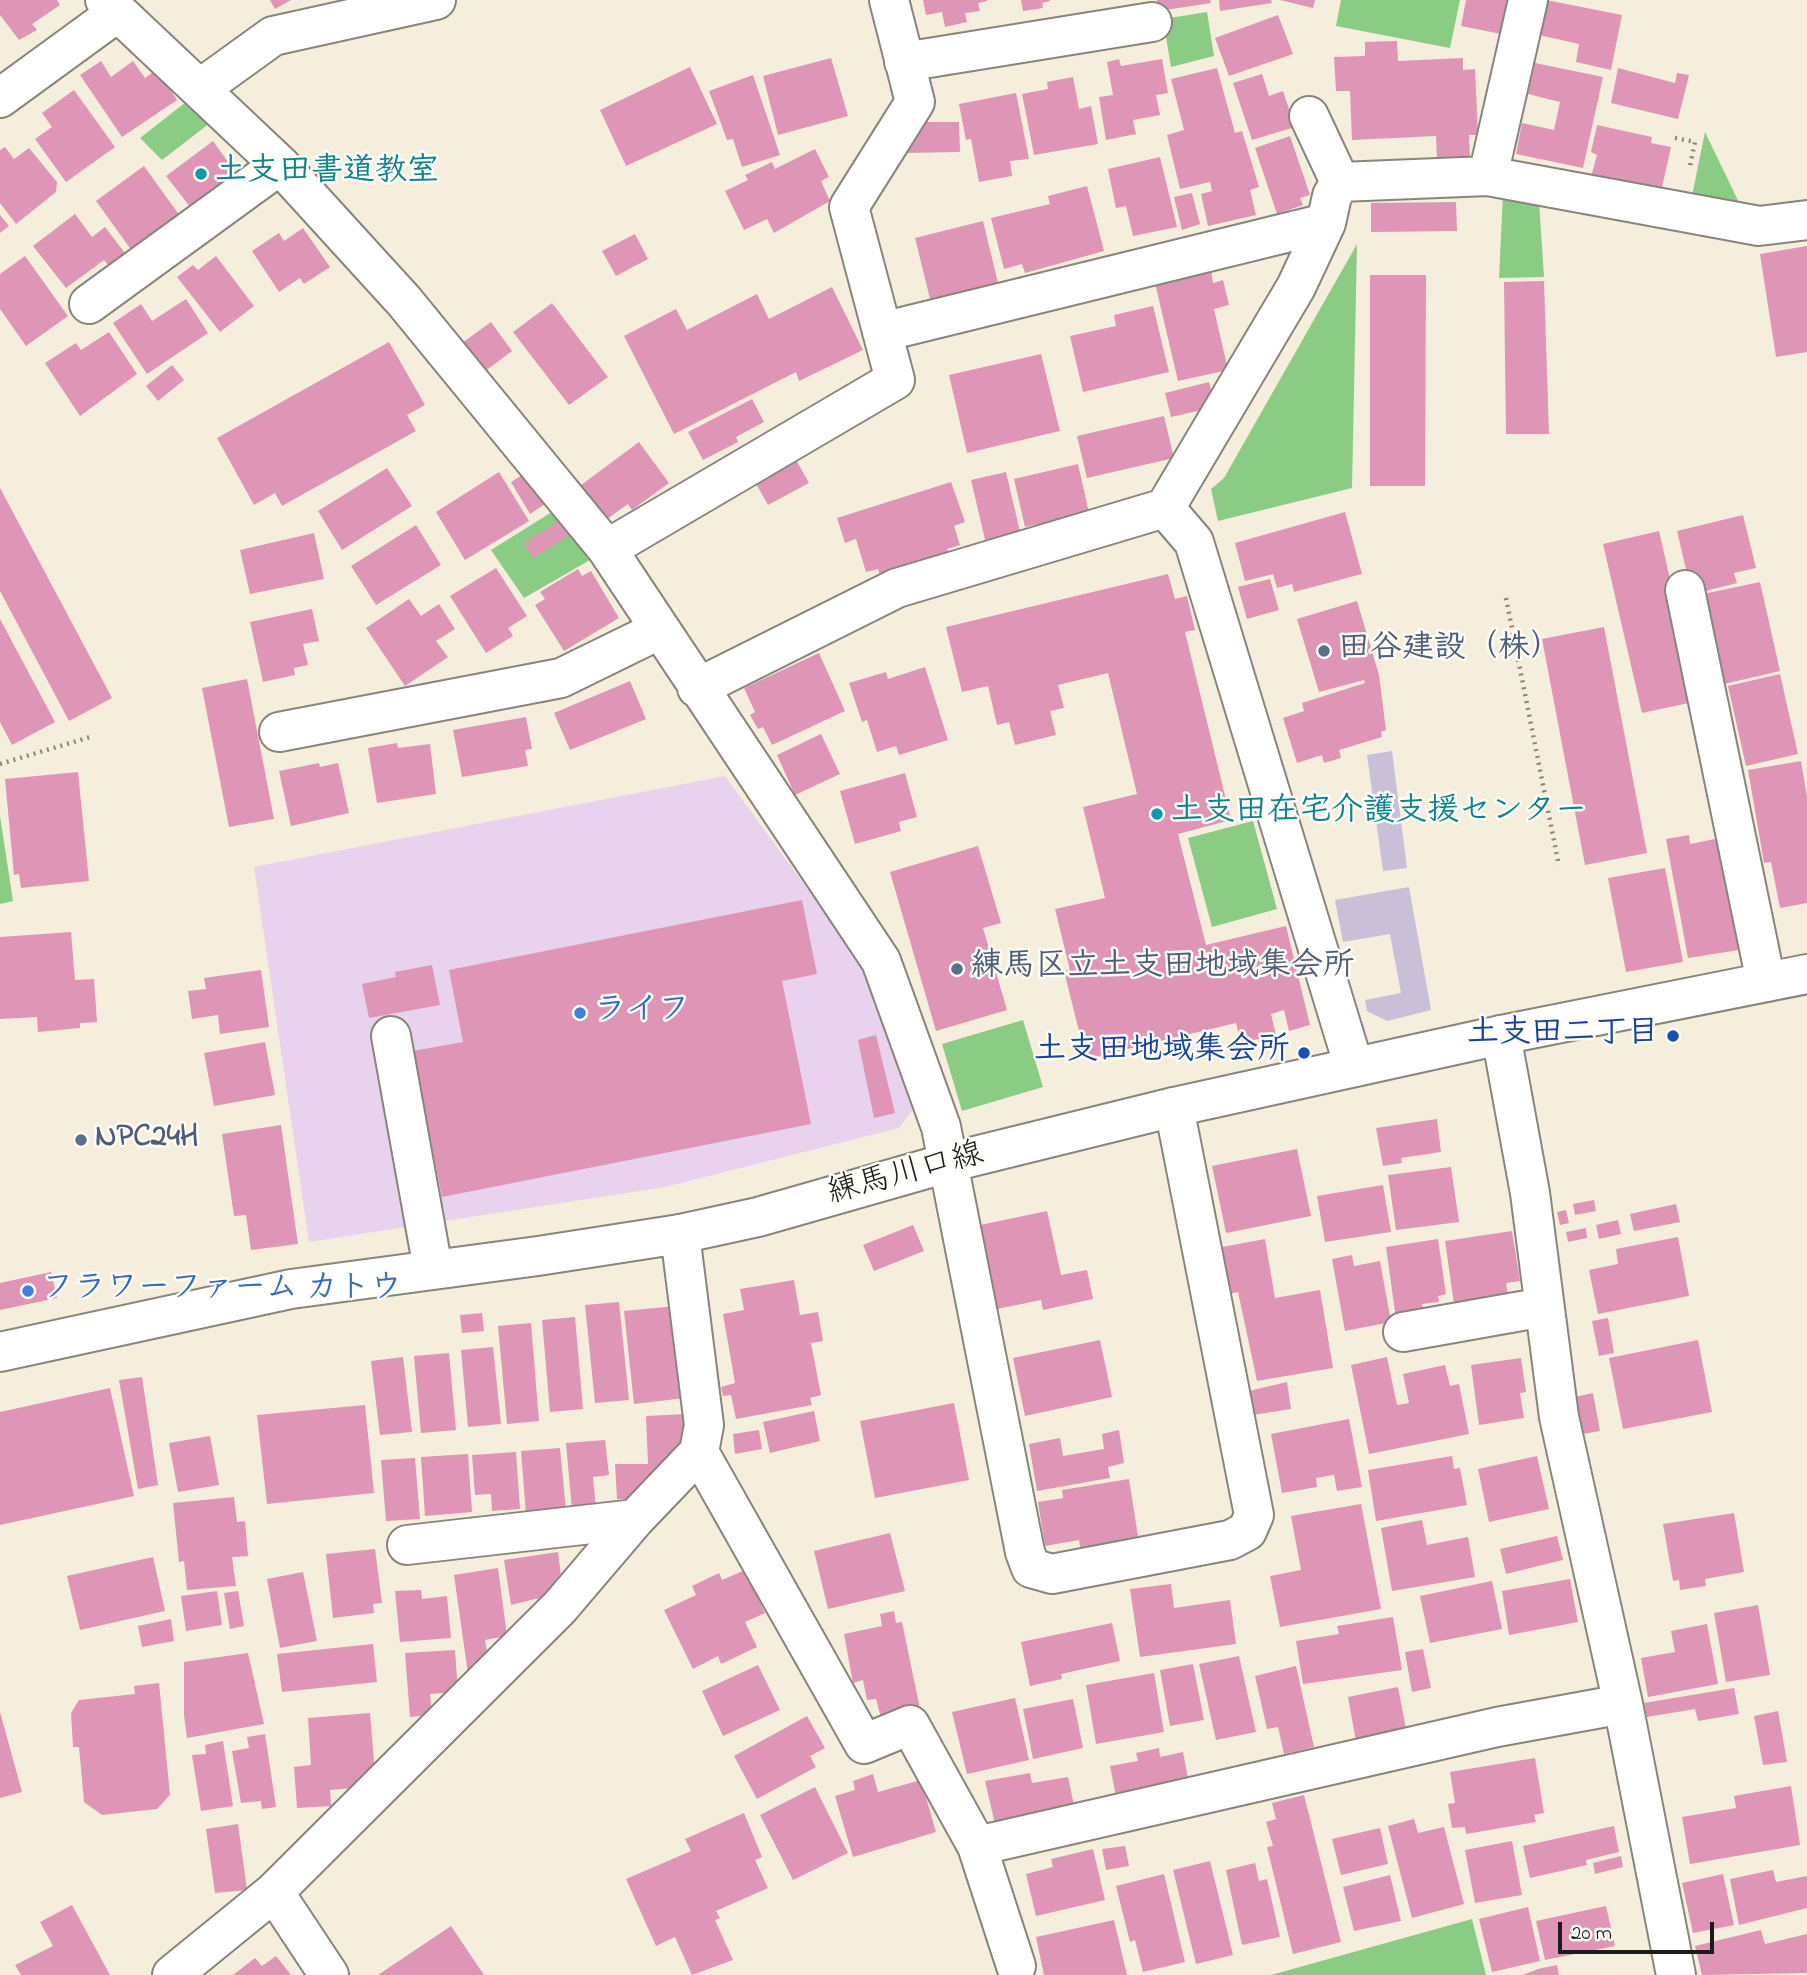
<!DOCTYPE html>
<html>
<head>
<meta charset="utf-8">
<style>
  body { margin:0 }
  #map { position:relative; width:1807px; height:1975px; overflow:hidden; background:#f6eedc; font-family:"Indie Flower",sans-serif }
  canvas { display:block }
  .scale { position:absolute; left:1558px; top:1922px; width:156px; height:32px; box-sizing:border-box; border:4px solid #1c1c1c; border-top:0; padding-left:9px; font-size:21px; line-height:24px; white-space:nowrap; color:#1c1c1c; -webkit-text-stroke:5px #fdfcf7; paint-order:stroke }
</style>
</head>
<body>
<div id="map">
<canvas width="1807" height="1975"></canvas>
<div class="scale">20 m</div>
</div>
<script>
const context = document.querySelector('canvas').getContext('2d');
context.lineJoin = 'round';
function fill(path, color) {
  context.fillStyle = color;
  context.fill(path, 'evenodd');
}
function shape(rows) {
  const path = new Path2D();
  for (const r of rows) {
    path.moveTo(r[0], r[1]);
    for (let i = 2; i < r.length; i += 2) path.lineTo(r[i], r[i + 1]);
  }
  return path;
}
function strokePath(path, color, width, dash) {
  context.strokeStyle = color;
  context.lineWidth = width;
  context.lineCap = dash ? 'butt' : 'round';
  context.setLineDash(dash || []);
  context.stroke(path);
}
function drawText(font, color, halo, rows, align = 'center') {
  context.font = font + ' "Indie Flower","Klee One",sans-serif';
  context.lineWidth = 5;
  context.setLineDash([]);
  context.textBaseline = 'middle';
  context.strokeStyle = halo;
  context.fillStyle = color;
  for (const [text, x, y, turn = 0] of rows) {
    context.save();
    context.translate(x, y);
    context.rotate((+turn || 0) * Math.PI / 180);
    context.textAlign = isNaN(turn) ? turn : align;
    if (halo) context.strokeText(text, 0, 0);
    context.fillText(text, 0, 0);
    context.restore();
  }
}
fill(shape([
  [725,776,865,968,918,1103,899,1128,665,1187,309,1242,254,867]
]), '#e9d2ed');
fill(shape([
  [1392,751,1407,868,1383,871,1367,755],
  [1409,887,1431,1010,1387,1021,1367,1011,1365,1000,1401,993,1390,934,1343,942,1335,900]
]), '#c9bfd7');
fill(shape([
  [1341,0,1460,0,1450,48,1336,26],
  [1207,12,1214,56,1171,67,1163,19],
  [186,102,210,123,162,160,140,138],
  [1705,132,1744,213,1691,201],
  [1503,194,1539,201,1544,277,1499,278],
  [1357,244,1352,488,1218,521,1211,489,1224,478],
  [555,510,590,560,524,598,491,550],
  [0,816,13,901,0,904],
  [1253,821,1277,909,1212,927,1188,838],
  [1023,1020,1043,1087,962,1111,942,1044],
  [1472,1919,1486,1975,1271,1975]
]), '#8acc84');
fill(shape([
  [0,0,57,0,60,5,32,24,37,30,19,40,0,15],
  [270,0,291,0,275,9],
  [923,0,987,0,987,1,978,3,980,11,965,13,967,22,945,27,942,12,926,15],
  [1021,0,1050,0,1050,1,1042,3,1043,8,1023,11],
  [1157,0,1210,0,1211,3,1159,11],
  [1219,0,1271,0,1272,3,1220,11],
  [1280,0,1315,0,1313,8],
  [1466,0,1508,0,1501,34,1461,26],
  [1546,0,1622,15,1611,70,1576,62,1579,44,1539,35],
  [1278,15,1293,54,1229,76,1215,38],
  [1397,41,1398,61,1463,58,1463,70,1475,69,1478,135,1469,135,1470,157,1437,159,1436,136,1352,140,1350,91,1336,91,1334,57,1365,56,1365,42],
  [831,58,848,116,778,135,763,76],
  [1119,59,1121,66,1162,59,1168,93,1156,95,1160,115,1133,120,1136,134,1106,140,1099,97,1113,95,1107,62],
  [101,61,111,77,133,61,145,78,157,69,177,100,122,137,80,75],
  [1535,63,1603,77,1583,168,1516,154,1522,123,1554,130,1560,102,1528,94],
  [690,67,717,124,626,166,600,110],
  [1217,68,1235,133,1242,131,1259,187,1250,190,1256,215,1208,226,1201,194,1212,191,1210,182,1180,189,1167,135,1184,130,1171,79],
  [1618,68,1675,83,1677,73,1689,75,1678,119,1611,103],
  [1262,74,1269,96,1283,91,1295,127,1252,140,1233,83],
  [753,75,780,155,742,167,733,139,727,140,709,91],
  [1073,77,1079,109,1091,106,1098,144,1034,155,1022,94,1048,89,1047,82],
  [74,90,115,147,66,182,35,139,52,127,42,113],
  [1016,93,1029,159,1010,161,1012,176,979,182,971,139,966,140,959,104],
  [922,122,959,122,960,152,905,153],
  [1597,125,1652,137,1651,143,1671,147,1661,192,1591,177,1597,155,1591,152],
  [1290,136,1310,195,1300,198,1303,205,1277,214,1255,148],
  [213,141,236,173,191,208,166,176],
  [5,147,14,159,29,148,57,182,56,192,16,224,0,203,0,150],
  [815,149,829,177,821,181,830,201,774,233,767,219,744,230,725,191,748,180,745,175,772,162,775,169],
  [1160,157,1177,227,1133,236,1126,206,1116,208,1108,169],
  [144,166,180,216,132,251,96,201],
  [1087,186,1104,251,1025,273,1022,264,1004,269,991,218,1050,204,1048,196],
  [1192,193,1200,224,1182,230,1174,197],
  [1456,202,1457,231,1371,232,1371,203],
  [75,214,92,237,105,227,128,257,111,269,104,260,66,288,33,246],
  [0,215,9,226,0,233],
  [983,221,998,283,930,299,915,238],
  [303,228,330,267,304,284,300,278,279,292,252,251,279,233,284,241],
  [635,234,648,259,616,276,602,251],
  [1807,246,1807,352,1776,357,1760,254],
  [25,256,68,316,26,346,0,309,0,274],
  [216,256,254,306,220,332,177,277,193,265,198,270],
  [1211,270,1213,283,1223,280,1229,305,1214,309,1228,370,1178,381,1155,283],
  [1370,275,1426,275,1425,486,1370,486],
  [1544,281,1549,434,1506,434,1504,282],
  [832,287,863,350,799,381,796,372,674,434,624,336,676,309,687,330,757,294,769,319],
  [186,299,208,333,147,374,113,323,141,304,152,321],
  [552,303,608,377,569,405,513,332],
  [1153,306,1169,372,1083,392,1070,336,1116,326,1114,315],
  [491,322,512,351,484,372,462,343],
  [109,332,137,374,80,416,45,363,76,343,81,350],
  [389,342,425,405,407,415,416,431,282,506,275,493,254,505,217,438],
  [1041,354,1060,431,967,453,949,375],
  [172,365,184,380,158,401,146,386],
  [1209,382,1215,407,1171,417,1165,393],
  [752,399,764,422,736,437,738,442,703,460,688,432],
  [1164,416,1174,458,1087,478,1077,436],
  [639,442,669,483,632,510,628,504,607,519,600,509,595,512,577,488],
  [791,451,809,483,768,505,750,473],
  [1078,464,1089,513,1025,527,1014,479],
  [387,468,412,506,342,550,318,511],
  [499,472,529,521,465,560,436,512],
  [1006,472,1021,536,986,544,971,480],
  [524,474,545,504,530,514,511,482],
  [951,482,965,522,954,526,960,545,947,549,949,553,880,575,878,569,866,572,856,539,845,543,837,518],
  [0,488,112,698,69,721,0,591],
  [1345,512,1362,574,1294,592,1292,584,1277,588,1273,574,1245,581,1235,543],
  [1743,515,1756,568,1734,573,1737,583,1702,592,1689,582,1677,531],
  [561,520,570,535,533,558,524,543],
  [416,525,441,565,376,605,351,566],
  [1659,531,1698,701,1642,713,1603,544],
  [314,533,324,579,250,594,240,550],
  [496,568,527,616,508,628,513,636,486,653,450,596],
  [578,569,582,576,591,571,619,618,564,651,535,605,545,599,540,592],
  [1168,574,1175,599,1187,596,1195,630,1185,632,1231,820,1178,834,1206,945,1286,926,1310,1025,1289,1031,1284,1010,1271,1014,1276,1035,1241,1043,1236,1023,1086,1059,1064,971,1070,970,1055,909,1105,898,1083,807,1137,794,1108,673,1058,685,1064,708,1050,711,1056,735,1015,745,1009,722,997,725,988,686,962,692,946,627],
  [1270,579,1279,610,1247,619,1238,587],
  [1760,582,1780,671,1724,684,1703,594],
  [409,599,421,616,439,604,455,629,436,641,448,657,405,686,366,628],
  [1357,601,1379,675,1386,730,1381,732,1382,737,1339,750,1341,758,1324,763,1322,755,1297,763,1283,718,1304,711,1302,703,1365,683,1364,680,1319,692,1297,619],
  [312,609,319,641,303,644,308,665,294,668,295,675,263,682,250,622],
  [0,619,55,722,12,745,0,722],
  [1604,627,1647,853,1585,865,1542,639],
  [819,653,845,711,772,745,763,727,758,729,750,715,755,712,744,688],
  [925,667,948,740,899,755,896,746,877,752,867,720,862,722,849,683,886,672,888,679],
  [1780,674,1798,754,1746,766,1728,686],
  [247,679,274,819,229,827,202,688],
  [630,681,646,719,570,750,554,713],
  [526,717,532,749,525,750,528,766,462,777,453,730],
  [821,734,840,774,795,795,777,755],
  [397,743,398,748,430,744,436,794,377,803,368,748],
  [1801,761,1807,797,1807,903,1780,908,1771,862,1764,863,1748,770],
  [319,763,320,767,338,763,349,813,291,826,279,771],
  [78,772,89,881,21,888,19,874,14,875,5,779],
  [905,773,917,817,899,822,901,831,855,844,840,791],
  [1689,835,1690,844,1720,838,1739,950,1688,958,1666,839],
  [978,846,1001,923,983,928,1007,1010,936,1031,890,872],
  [1665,868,1683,962,1626,972,1608,878],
  [802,900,817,974,782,981,811,1124,442,1197,413,1051,463,1042,449,970],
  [71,932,75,980,94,979,97,1022,80,1023,80,1028,38,1032,37,1017,0,1019,0,937],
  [432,965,440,1005,369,1018,362,984,396,977,395,972],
  [261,970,269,1027,220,1034,218,1015,192,1019,188,991,206,989,204,978],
  [876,1035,895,1113,874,1118,858,1040],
  [265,1042,275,1095,214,1106,204,1053],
  [1437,1119,1441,1152,1401,1158,1402,1163,1383,1166,1376,1128],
  [281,1125,298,1244,251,1250,246,1215,234,1216,222,1134],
  [1297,1149,1311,1216,1226,1233,1212,1166],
  [1451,1167,1459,1222,1396,1230,1388,1175],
  [1383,1185,1391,1232,1325,1242,1317,1196],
  [1594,1200,1596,1211,1575,1215,1573,1204],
  [1676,1204,1680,1222,1634,1231,1630,1214],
  [1566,1210,1569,1223,1560,1225,1557,1212],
  [1047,1211,1061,1275,1087,1270,1093,1299,1043,1310,1041,1300,997,1309,980,1225],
  [1618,1220,1621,1234,1599,1239,1596,1225],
  [913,1225,924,1251,874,1271,863,1245],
  [1586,1228,1587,1238,1568,1242,1566,1232],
  [1512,1231,1520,1281,1506,1283,1508,1296,1454,1304,1445,1241],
  [1678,1237,1689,1296,1598,1314,1589,1270,1618,1264,1616,1249],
  [1265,1239,1275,1298,1320,1290,1333,1368,1257,1381,1238,1292,1225,1295,1217,1248],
  [1438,1239,1446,1294,1438,1296,1439,1302,1422,1304,1424,1315,1396,1319,1386,1247],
  [1352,1255,1354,1266,1380,1261,1391,1322,1345,1331,1332,1259],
  [51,1272,57,1298,0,1310,0,1283],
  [794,1280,800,1315,818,1312,823,1341,811,1343,821,1395,810,1398,812,1405,736,1419,731,1395,723,1396,721,1387,735,1383,723,1314,744,1310,740,1289],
  [619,1302,629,1400,595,1403,585,1305],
  [676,1306,685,1398,634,1404,624,1311],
  [482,1313,484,1331,462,1333,460,1315],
  [575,1317,583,1409,550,1412,542,1320],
  [1608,1318,1614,1353,1599,1356,1592,1321],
  [531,1323,539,1421,507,1424,498,1326],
  [1100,1340,1112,1397,1025,1416,1013,1358],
  [1698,1340,1712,1412,1623,1429,1609,1358],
  [493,1347,501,1424,468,1427,461,1350],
  [449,1353,456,1430,421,1433,414,1356],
  [403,1357,412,1432,380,1435,371,1361],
  [1387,1357,1397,1405,1409,1403,1403,1374,1445,1365,1450,1386,1459,1384,1469,1434,1369,1454,1351,1365],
  [1521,1358,1526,1392,1520,1393,1524,1418,1479,1425,1471,1365],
  [142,1377,158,1485,138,1489,119,1380],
  [1287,1382,1291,1409,1253,1415,1249,1391],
  [110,1388,134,1496,0,1525,0,1412],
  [1593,1393,1600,1431,1578,1435,1570,1398],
  [954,1403,969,1480,875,1498,860,1421],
  [365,1405,374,1493,267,1504,257,1415],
  [814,1411,820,1441,770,1453,763,1422],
  [686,1414,687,1444,637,1499,617,1499,615,1464,648,1464,646,1416],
  [1349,1419,1362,1487,1337,1491,1334,1475,1316,1478,1317,1487,1282,1493,1271,1434],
  [759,1430,762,1449,735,1454,733,1434],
  [1119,1430,1124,1463,1108,1467,1110,1478,1037,1491,1029,1444,1060,1438,1063,1456,1104,1449,1102,1434],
  [210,1436,219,1485,178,1492,169,1443],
  [605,1440,609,1475,593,1477,596,1508,572,1510,566,1443],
  [560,1448,566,1510,526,1514,521,1451],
  [516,1452,520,1509,492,1511,491,1494,475,1495,472,1455],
  [468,1454,472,1512,425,1516,421,1457],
  [1452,1456,1454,1469,1460,1468,1467,1505,1376,1521,1368,1470],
  [1537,1456,1549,1509,1489,1522,1478,1469],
  [415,1458,420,1519,386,1521,381,1460],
  [1129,1479,1139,1543,1081,1552,1079,1540,1045,1546,1038,1502,1063,1498,1062,1490],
  [234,1497,237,1522,245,1521,248,1556,232,1557,236,1586,187,1590,184,1561,179,1562,173,1503],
  [1361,1504,1381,1609,1280,1627,1270,1576,1301,1570,1291,1516],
  [1734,1513,1744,1572,1705,1579,1706,1586,1680,1590,1679,1580,1673,1581,1663,1524],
  [1422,1520,1427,1545,1468,1537,1475,1577,1392,1591,1381,1528],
  [890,1533,905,1591,828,1609,814,1551],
  [1557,1536,1563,1560,1506,1574,1500,1549],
  [375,1549,382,1603,373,1604,374,1613,333,1618,326,1554],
  [558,1552,563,1592,511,1605,504,1560],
  [153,1557,165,1611,80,1630,67,1576],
  [498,1568,507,1636,485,1640,488,1657,468,1674,454,1575],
  [745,1570,765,1613,745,1622,757,1647,721,1664,718,1656,693,1669,664,1610,696,1595,692,1586,719,1573,722,1580],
  [303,1572,317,1641,280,1648,267,1579],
  [1570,1579,1578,1622,1509,1635,1502,1591],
  [1492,1581,1502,1629,1430,1643,1420,1596],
  [1171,1584,1174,1608,1230,1600,1236,1644,1140,1657,1130,1589],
  [421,1590,422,1599,447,1596,451,1638,400,1642,395,1591],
  [217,1591,222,1625,186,1631,181,1596],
  [238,1591,244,1626,230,1629,224,1593],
  [1758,1605,1770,1675,1726,1682,1714,1613],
  [894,1611,896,1623,902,1622,920,1709,881,1718,876,1699,867,1700,863,1680,853,1683,844,1634,882,1626,880,1614],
  [1393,1617,1402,1670,1303,1684,1296,1641,1339,1634,1337,1626],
  [171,1619,174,1641,142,1647,138,1626],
  [1112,1623,1120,1661,1061,1674,1062,1679,1030,1686,1021,1642],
  [1707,1624,1718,1684,1648,1697,1641,1658,1675,1652,1671,1631],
  [373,1644,377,1682,282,1692,277,1654],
  [1423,1649,1431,1688,1412,1692,1405,1652],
  [455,1650,458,1692,430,1694,432,1715,410,1717,405,1653],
  [248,1653,264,1724,187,1738,184,1715,184,1662],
  [1239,1656,1256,1732,1216,1740,1199,1664],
  [1193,1664,1204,1720,1170,1726,1160,1670],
  [758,1665,780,1710,723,1736,702,1691],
  [1296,1666,1314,1747,1284,1754,1278,1727,1267,1729,1255,1676],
  [1154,1673,1164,1732,1096,1744,1086,1685],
  [159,1683,170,1795,157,1809,102,1815,84,1802,79,1747,73,1747,71,1713,79,1700,135,1694,134,1686],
  [1398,1687,1408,1739,1357,1747,1348,1697],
  [1734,1688,1739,1714,1698,1721,1695,1709,1647,1717,1644,1703],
  [1015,1698,1029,1760,967,1774,952,1712],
  [1073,1699,1083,1748,1033,1759,1023,1709],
  [1778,1711,1787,1762,1763,1765,1754,1716],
  [0,1712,22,1792,0,1798],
  [370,1713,375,1773,362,1774,364,1787,330,1790,331,1806,297,1808,294,1767,311,1765,308,1718],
  [807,1716,825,1748,810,1756,816,1767,757,1799,734,1756],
  [265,1734,276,1807,262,1809,261,1801,241,1803,232,1751,249,1748,247,1737],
  [223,1741,233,1806,201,1811,192,1755,206,1754,205,1745],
  [1159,1748,1160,1757,1183,1752,1190,1788,1117,1802,1110,1766,1138,1761,1136,1753],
  [1535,1758,1544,1813,1534,1815,1536,1822,1466,1834,1465,1827,1452,1828,1448,1804,1455,1803,1450,1772],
  [1030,1773,1032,1783,1068,1777,1076,1815,995,1824,985,1781],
  [873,1774,878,1792,921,1780,936,1832,853,1857,835,1796,855,1790,853,1781],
  [1791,1786,1800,1845,1690,1864,1682,1817,1736,1808,1734,1796],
  [815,1787,848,1853,793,1880,760,1815],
  [1304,1795,1341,1942,1293,1954,1267,1847,1273,1846,1266,1822,1276,1819,1272,1803],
  [744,1813,762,1857,755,1860,768,1888,716,1911,720,1918,715,1920,733,1960,692,1975,675,1937,656,1946,626,1879,691,1851,685,1839],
  [1414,1819,1418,1833,1444,1827,1464,1904,1412,1918,1388,1826],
  [238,1824,247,1890,215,1893,206,1829],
  [1614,1826,1619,1852,1586,1860,1587,1865,1530,1878,1523,1846],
  [1380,1828,1388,1864,1341,1875,1332,1839],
  [1512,1841,1522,1895,1475,1903,1465,1850],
  [1125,1846,1129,1866,1106,1870,1102,1849],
  [1093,1849,1105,1900,1036,1916,1026,1874,1053,1867,1051,1859],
  [1621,1856,1623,1867,1595,1874,1593,1863],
  [1210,1861,1233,1955,1196,1964,1173,1870],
  [1255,1863,1259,1881,1267,1879,1280,1937,1242,1945,1226,1870],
  [1773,1870,1776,1882,1807,1876,1807,1908,1739,1925,1730,1879],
  [1164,1874,1185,1962,1143,1972,1135,1940,1130,1942,1116,1886],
  [1723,1874,1734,1925,1693,1933,1682,1883],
  [1390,1875,1401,1921,1354,1931,1343,1887],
  [72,1905,110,1975,21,1975,15,1965,53,1946,40,1922],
  [1606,1906,1615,1946,1545,1960,1536,1921],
  [1528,1907,1540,1961,1492,1972,1479,1919],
  [1114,1920,1127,1975,1044,1975,1036,1937],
  [451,1926,484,1975,378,1975],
  [1761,1930,1765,1944,1807,1934,1807,1973,1702,1975,1695,1946],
  [276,1956,291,1975,233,1975,255,1958,262,1966],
  [1557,1965,1559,1975,1523,1975,1538,1969]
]), '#de95b6');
const minor = shape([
  [105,0,280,165,404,301,607,549,881,961,941,1127,1025,1552,1031,1568,1052,1574,1230,1540,1247,1531,1254,1515,1174,1107],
  [904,62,1152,22],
  [201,88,273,36,436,0],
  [0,98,118,12],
  [1309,116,1340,182],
  [1488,176,1528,0],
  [89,304,280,165],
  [882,332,1326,223],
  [607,549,895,380,849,207,915,102,889,0],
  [1685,590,1766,982],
  [697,688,897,588,1165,508],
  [279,732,561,678,659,630],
  [1501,1035,1530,1193,1559,1417,1623,1704,1676,1975],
  [391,1036,433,1269],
  [1354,1067,1194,542,1165,508,1296,287,1326,223,1332,196,1340,182,1488,176,1759,226,1807,220],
  [1403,1332,1544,1307],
  [699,1452,864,1744,910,1725,977,1846,1016,1966],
  [407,1545,635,1519],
  [977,1846,1497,1727,1623,1704],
  [274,1892,329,1975],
  [172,1975,274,1892,560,1607,635,1519,699,1452,704,1425,680,1234]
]);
const major = shape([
  [0,1352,291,1289,538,1256,680,1234,758,1217,947,1163,1174,1107,1501,1035,1807,974]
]);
strokePath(minor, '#89857c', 42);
strokePath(major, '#89857c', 42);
strokePath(shape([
  [1675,138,1695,142,1690,166],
  [1506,598,1559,866],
  [0,764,90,737]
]), '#89857c', 4.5, [2, 5]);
strokePath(minor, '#fff', 38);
strokePath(major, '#fff', 38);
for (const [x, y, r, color] of [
  [201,174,7,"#0f9aa8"],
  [1324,651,7,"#5c6f8a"],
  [1157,814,7,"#0f9aa8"],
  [957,969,7,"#5c6f8a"],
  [580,1013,7,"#3f7fe0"],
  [1673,1036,7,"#1a4fb4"],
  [1304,1053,7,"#1a4fb4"],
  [81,1140,7,"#5c6f8a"],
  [28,1291,7,"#3f7fe0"]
]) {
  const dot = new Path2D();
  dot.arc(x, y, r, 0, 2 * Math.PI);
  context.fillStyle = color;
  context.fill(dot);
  strokePath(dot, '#fdfcf7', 2.5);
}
drawText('bold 32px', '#0d838f', '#fdfcf7', [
  ["土支田書道教室",215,174],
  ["土支田在宅介護支援センター",1171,814]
], 'left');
drawText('bold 32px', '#4e5e75', '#fdfcf7', [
  ["田谷建設（株）",1338,651],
  ["練馬区立土支田地域集会所",971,969],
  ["NPC24H",95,1140]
], 'left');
drawText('bold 32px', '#366cbe', '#fdfcf7', [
  ["ライフ",594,1013],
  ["フラワーファーム カトウ",42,1291]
], 'left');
drawText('bold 32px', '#164399', '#fdfcf7', [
  ["土支田二丁目",1659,1036],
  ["土支田地域集会所",1290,1053]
], 'right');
drawText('32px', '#1c1c1c', '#fdfcf7', [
  ["練馬川口線",906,1176,-15]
]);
</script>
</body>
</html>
